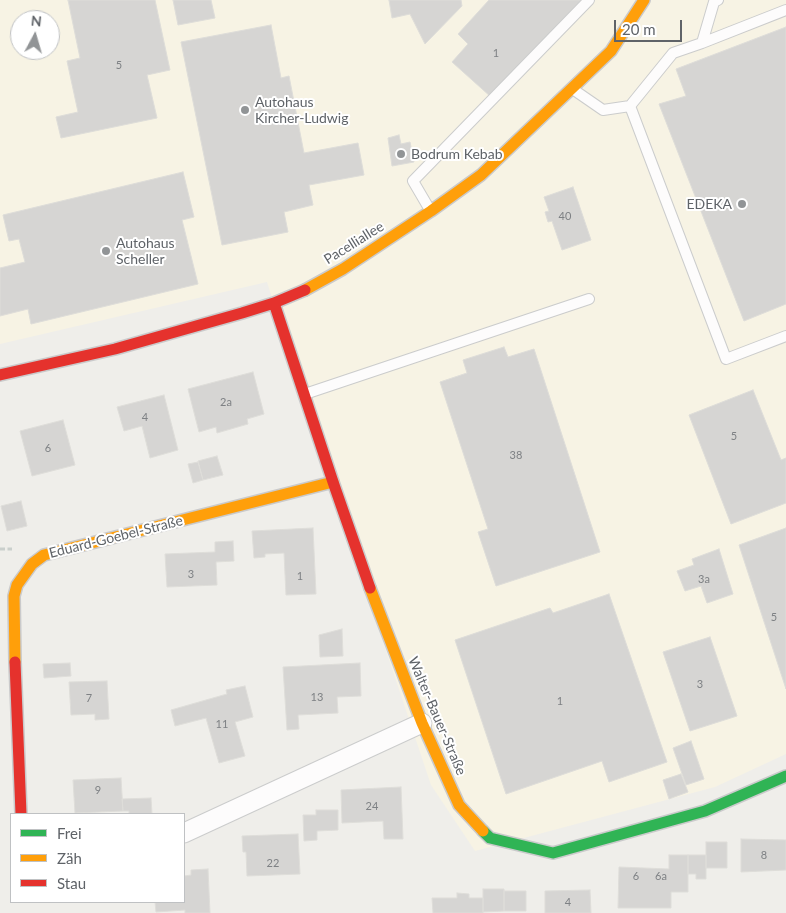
<!DOCTYPE html>
<html>
<head>
<meta charset="utf-8">
<style>
  body { margin:0 }
  #map { position:relative; width:786px; height:913px; overflow:hidden; background:#efeeea; font-family:Lato,sans-serif }
  canvas { display:block }
  .legend { position:absolute; left:10px; top:813px; width:175px; height:90px; box-sizing:border-box; background:#fff; border:1px solid #bfc1c3; margin:0; padding:6px 9px; list-style:none; font-size:15px; color:#5f6368 }
  .legend li { display:flex; align-items:center; gap:10px; height:25px }
  .legend b { width:25px; border:1px solid #bfc1c3 }
  .north { position:absolute; left:10px; top:10px; width:50px; height:50px; box-sizing:border-box; background:#fff; border:1px solid #bfc1c3; border-radius:50%; rotate:6deg; font-size:14px; font-weight:700; line-height:20px; text-align:center; color:#5f6368 }
  .north::after { content:''; display:block; margin:auto; width:18px; height:22px; background:#919496; clip-path:polygon(50% 0,100% 100%,50% 72%,0 100%) }
  .scale { position:absolute; left:614px; top:20px; width:68px; height:22px; box-sizing:border-box; border:2px solid #5f6368; border-top:0; padding-left:6px; font-size:15px; line-height:18px; white-space:nowrap; color:#5f6368; -webkit-text-stroke:4px #fff; paint-order:stroke }
</style>
</head>
<body>
<div id="map">
<canvas width="786" height="913"></canvas>
<ul class="legend">
<li><b style="height:6px;background:#30b455"></b>Frei</li>
<li><b style="height:6px;background:#ff9f0a"></b>Zäh</li>
<li><b style="height:6px;background:#e5322d"></b>Stau</li>
</ul>
<div class="north">N</div>
<div class="scale">20 m</div>
</div>
<script>
const context = document.querySelector('canvas').getContext('2d');
context.lineJoin = 'round';
function fill(path, color) {
  context.fillStyle = color;
  context.fill(path, 'evenodd');
}
function shape(rows) {
  const path = new Path2D();
  for (const r of rows) {
    path.moveTo(r[0], r[1]);
    for (let i = 2; i < r.length; i += 2) path.lineTo(r[i], r[i + 1]);
  }
  return path;
}
function strokePath(path, color, width, dash) {
  context.strokeStyle = color;
  context.lineWidth = width;
  context.lineCap = dash ? 'butt' : 'round';
  context.setLineDash(dash || []);
  context.stroke(path);
}
function drawText(font, color, halo, rows, align = 'center') {
  context.font = font + ' Lato,sans-serif';
  context.lineWidth = 4;
  context.setLineDash([]);
  context.textBaseline = 'middle';
  context.strokeStyle = halo;
  context.fillStyle = color;
  for (const [text, x, y, turn = 0] of rows) {
    context.save();
    context.translate(x, y);
    context.rotate((+turn || 0) * Math.PI / 180);
    context.textAlign = isNaN(turn) ? turn : align;
    if (halo) context.strokeText(text, 0, 0);
    context.fillText(text, 0, 0);
    context.restore();
  }
}
fill(shape([
  [0,0,786,0,786,754,715,787,475,851,431,785,355,558,267,282,0,344],
  [20,20,50,20,50,50,20,50]
]), '#f7f3e4');
const building = shape([
  [68,0,155,0,170,70,147,75,157,118,61,138,56,117,78,112,67,61,80,58,68,0],
  [173,0,211,0,215,18,178,25,173,0],
  [389,0,461,0,462,6,425,44,410,14,392,18,389,0],
  [489,0,581,0,491,97,452,62,468,44,458,34,489,0],
  [271,25,281,78,289,76,304,153,358,143,364,175,309,185,313,205,284,212,288,232,222,245,181,42,271,25],
  [786,27,786,304,744,321,659,104,686,96,676,69,786,27],
  [399,135,401,144,410,142,414,162,392,166,388,138,399,135],
  [183,172,194,217,182,220,198,284,31,324,28,309,0,316,0,268,25,262,19,239,9,241,3,215,183,172],
  [573,187,591,240,562,250,552,221,548,222,545,212,549,211,544,197,573,187],
  [504,347,508,357,534,349,600,552,496,586,478,532,488,529,440,382,467,373,463,360,504,347],
  [253,372,264,414,247,419,248,424,217,433,216,427,199,432,188,389,253,372],
  [753,390,781,460,786,458,786,503,731,524,689,415,753,390],
  [164,395,178,450,150,458,142,426,124,431,117,407,164,395],
  [63,420,75,465,32,476,20,431,63,420],
  [217,456,223,475,203,480,198,461,217,456],
  [198,462,203,480,193,483,188,464,198,462],
  [21,501,27,526,7,531,1,506,21,501],
  [313,528,316,594,286,595,284,553,265,554,265,557,254,558,252,531,313,528],
  [786,528,786,689,739,545,786,528],
  [233,541,234,561,216,562,217,585,167,587,165,554,215,552,215,542,233,541],
  [719,549,733,594,707,603,701,586,685,591,677,571,694,565,692,559,719,549],
  [609,594,667,762,609,782,602,761,506,794,455,640,550,608,553,613,609,594],
  [342,629,343,656,320,657,319,635,342,629],
  [710,637,737,716,690,731,663,652,710,637],
  [70,663,71,676,44,678,43,664,70,663],
  [360,663,361,696,337,697,338,713,298,715,299,729,287,730,283,667,360,663],
  [107,681,109,719,95,720,95,714,71,715,69,682,107,681],
  [245,686,253,717,235,722,245,756,219,763,206,718,175,726,171,710,227,694,226,690,245,686],
  [691,741,704,779,686,785,673,748,691,741],
  [681,774,688,792,669,799,663,780,681,774],
  [121,778,123,811,75,813,73,780,121,778],
  [401,787,403,839,384,839,383,821,342,823,341,790,401,787],
  [151,798,152,814,129,814,129,811,123,811,122,799,151,798],
  [316,810,338,810,338,830,317,831,317,840,304,841,303,815,316,815,316,810],
  [298,834,300,874,247,876,246,852,243,852,242,836,298,834],
  [741,839,786,840,786,870,741,872,741,839],
  [706,842,727,842,727,868,706,868,706,842],
  [669,855,688,855,688,892,671,892,671,908,618,908,619,867,669,869,669,855],
  [688,855,706,855,706,879,696,879,696,874,688,874,688,855],
  [208,869,210,913,185,913,185,910,156,912,155,902,184,902,184,876,191,875,191,870,208,869],
  [483,889,504,889,504,911,483,912,483,889],
  [590,890,591,913,545,913,545,891,590,890],
  [504,891,526,891,526,911,504,911,504,891],
  [457,893,469,894,469,898,483,898,483,913,433,913,432,898,457,898,457,893]
]);
fill(building, '#d6d5d3');
strokePath(building, '#deddd9', 1);
const lane = shape([
  [702,43,786,10],
  [574,90,603,110,630,106,673,53,702,43,714,2,718,0],
  [630,106,726,359,786,336],
  [430,210,413,181,589,0],
  [305,394,589,299]
]);
const street = shape([
  [184,833,422,723]
]);
const fast = shape([
  [483,831,490,838,553,853,705,811,786,776]
]);
const slow = shape([
  [305,290,343,269,431,211,481,175,611,51,644,0],
  [370,588,422,723,459,805,483,831],
  [15,662,14,596,17,585,32,564,44,555,333,482]
]);
const jam = shape([
  [274,303,333,482,370,588],
  [0,375,115,349,242,313,274,303,305,290],
  [15,662,21,814]
]);
strokePath(lane, '#cbcccc', 12);
strokePath(street, '#cbcccc', 21);
strokePath(fast, '#cacacb', 14);
strokePath(slow, '#cacacb', 14);
strokePath(jam, '#cacacb', 14);
strokePath(shape([
  [0,549,12,549]
]), '#cacfcc', 3, [5, 2.5]);
strokePath(lane, '#fdfcfc', 10);
strokePath(street, '#fdfcfc', 19);
strokePath(fast, '#30b455', 11);
strokePath(slow, '#ff9f0a', 11);
strokePath(jam, '#e5322d', 11);
for (const [x, y, r, color] of [
  [245,110,5,"#919496"],
  [401,154,5,"#919496"],
  [742,204,5,"#919496"],
  [106,251,5,"#919496"]
]) {
  const dot = new Path2D();
  dot.arc(x, y, r, 0, 2 * Math.PI);
  context.fillStyle = color;
  context.fill(dot);
  strokePath(dot, '#fff', 2);
}
drawText('11px', '#7e8184', null, [
  ["1",496,53],
  ["5",119,65],
  ["40",565,216],
  ["2a",226,402],
  ["4",145,417],
  ["5",734,436],
  ["6",48,448],
  ["38",516,455],
  ["3",191,574],
  ["1",300,576],
  ["3a",704,579],
  ["5",774,617],
  ["3",700,684],
  ["13",317,697],
  ["7",89,698],
  ["1",560,701],
  ["11",222,724],
  ["9",98,790],
  ["24",372,806],
  ["8",764,855],
  ["22",273,863],
  ["6",636,876],
  ["6a",661,876],
  ["4",568,902]
]);
drawText('14px', '#5f6368', '#fff', [
  ["Autohaus",255,102],
  ["Kircher-Ludwig",255,118],
  ["Bodrum Kebab",411,154],
  ["EDEKA",732,204,"right"],
  ["Autohaus",116,243],
  ["Scheller",116,259]
], 'left');
drawText('14px', '#5f6368', '#fff', [
  ["Pacelliallee",354,243,-32],
  ["Eduard-Goebel-Straße",116,537,-14],
  ["Walter-Bauer-Straße",437,716,67]
]);
</script>
</body>
</html>
